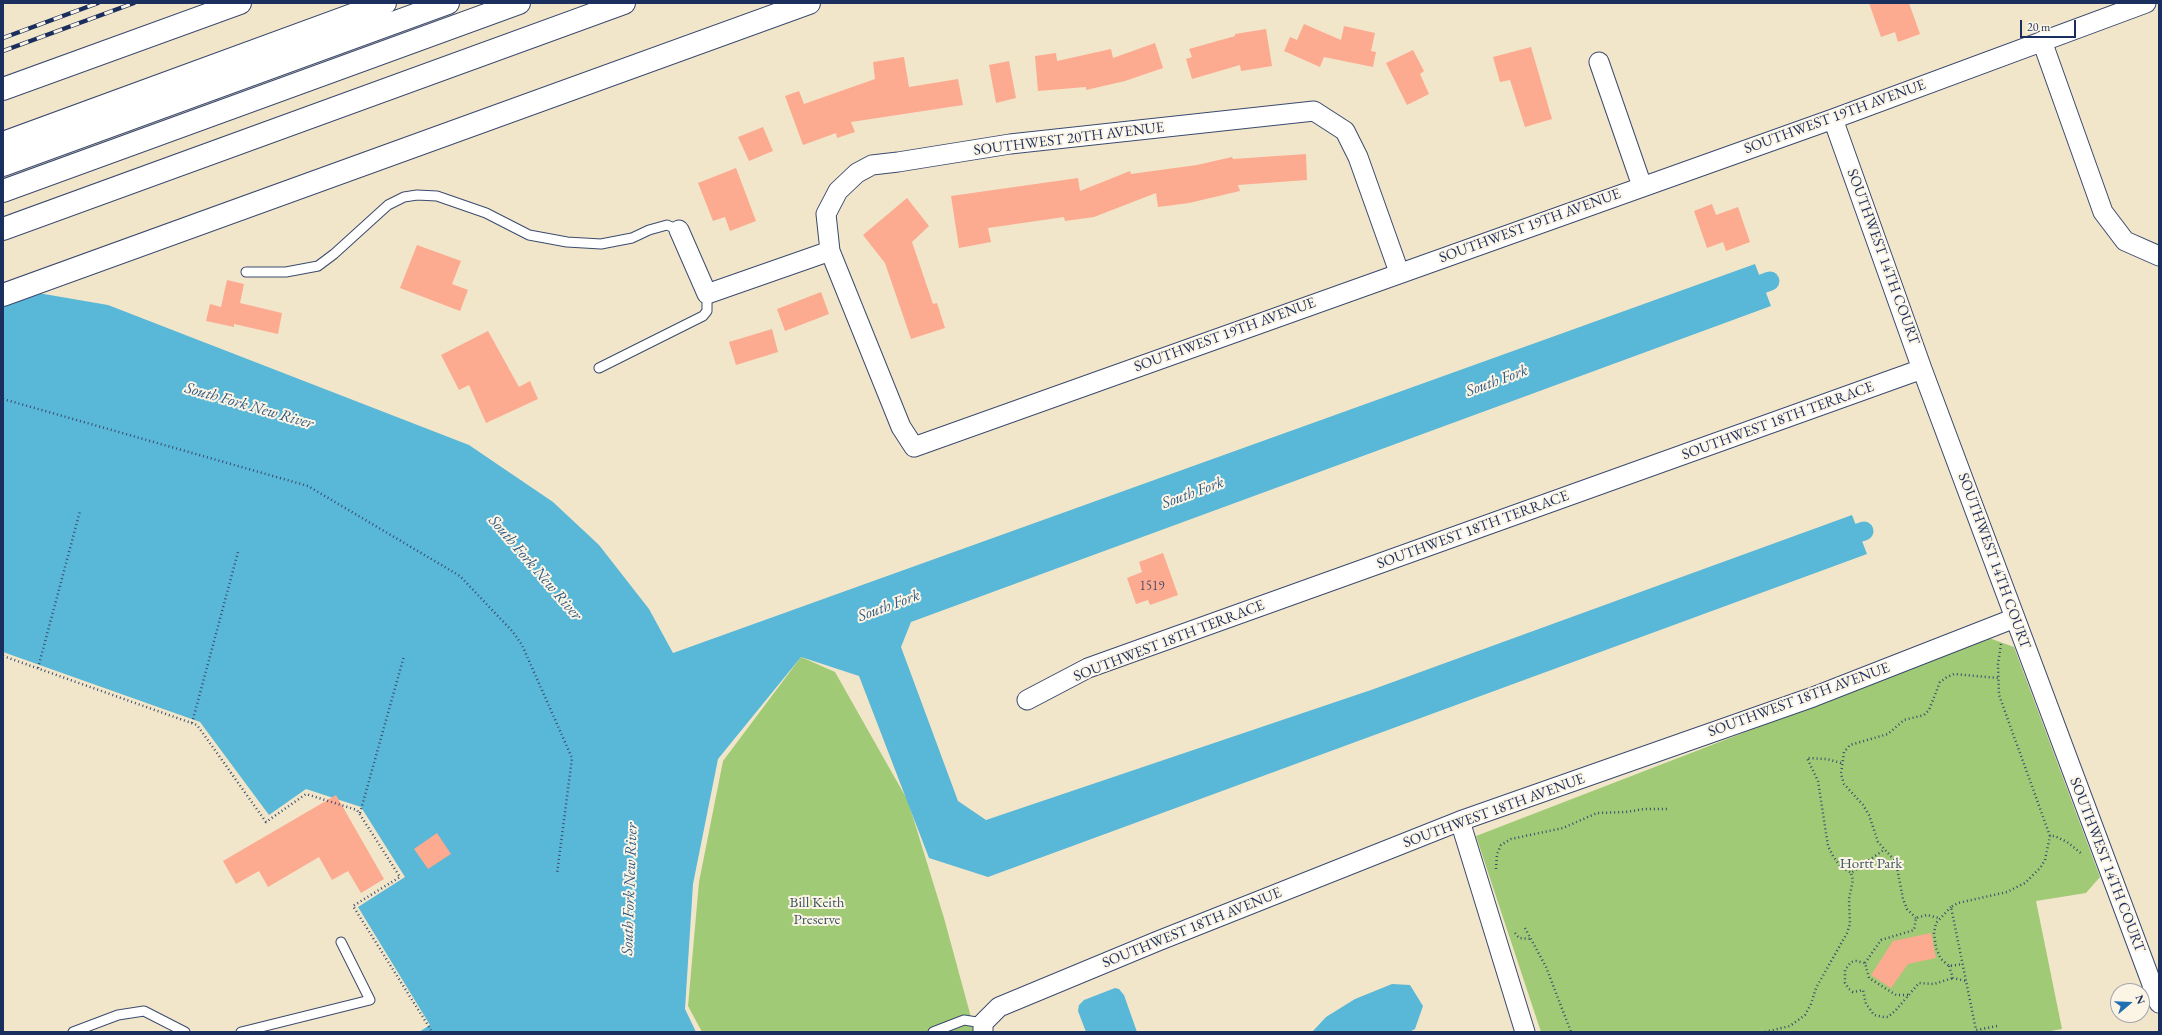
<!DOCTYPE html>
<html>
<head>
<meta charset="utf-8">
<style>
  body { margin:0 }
  #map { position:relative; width:2162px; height:1035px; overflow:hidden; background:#f2e6ca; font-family:"EB Garamond",serif }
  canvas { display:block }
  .frame { position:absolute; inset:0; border:4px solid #1b2f5e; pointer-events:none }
  .north { position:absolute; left:2110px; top:983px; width:40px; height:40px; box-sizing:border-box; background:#fcf5e5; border:1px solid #a2a6af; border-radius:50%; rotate:71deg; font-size:11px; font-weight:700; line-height:16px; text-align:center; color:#1b2f5e }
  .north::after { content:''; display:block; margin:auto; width:14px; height:18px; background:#1f6fb2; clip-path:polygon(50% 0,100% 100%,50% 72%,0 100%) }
  .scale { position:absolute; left:2020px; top:20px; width:56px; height:18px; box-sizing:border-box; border:2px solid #1b2f5e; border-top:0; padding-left:5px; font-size:12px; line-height:14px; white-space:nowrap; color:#1b2f5e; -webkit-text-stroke:3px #fcf5e5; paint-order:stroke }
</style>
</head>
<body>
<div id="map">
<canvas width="2162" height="1035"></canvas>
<div class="frame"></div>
<div class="north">N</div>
<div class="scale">20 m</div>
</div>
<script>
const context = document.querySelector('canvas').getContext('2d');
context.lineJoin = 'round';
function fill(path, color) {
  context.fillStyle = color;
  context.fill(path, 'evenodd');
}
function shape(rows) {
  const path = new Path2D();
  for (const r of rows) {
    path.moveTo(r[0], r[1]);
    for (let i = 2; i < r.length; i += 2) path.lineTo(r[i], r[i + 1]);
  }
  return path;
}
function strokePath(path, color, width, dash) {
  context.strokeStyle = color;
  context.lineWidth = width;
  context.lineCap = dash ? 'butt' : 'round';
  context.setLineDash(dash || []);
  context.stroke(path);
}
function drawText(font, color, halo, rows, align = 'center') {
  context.font = font + ' "EB Garamond",serif';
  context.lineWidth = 4;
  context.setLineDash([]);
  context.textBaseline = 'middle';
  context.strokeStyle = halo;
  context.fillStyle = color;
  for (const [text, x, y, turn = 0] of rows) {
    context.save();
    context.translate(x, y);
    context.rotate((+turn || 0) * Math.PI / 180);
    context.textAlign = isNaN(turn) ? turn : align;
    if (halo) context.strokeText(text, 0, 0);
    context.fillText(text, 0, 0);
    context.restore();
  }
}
fill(shape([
  [1989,638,2014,647,2100,877,2086,893,2036,901,2062,1029,2045,1032,1541,1032,1476,836],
  [801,657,835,672,908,801,944,918,975,1032,702,1032,688,1006,699,882,723,761]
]), '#a0ca76');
fill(shape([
  [1755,264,1771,306,911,622,901,647,958,801,986,820,1371,690,1852,515,1867,554,988,877,929,858,859,676,801,657,718,759,693,884,685,1009,696,1032,419,1032,430,1025,358,907,405,877,361,807,306,789,269,815,200,722,3,652,3,287,108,305,469,445,553,502,599,545,649,609,673,653],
  [1392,984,1410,985,1423,1006,1415,1029,1409,1032,1312,1032,1326,1017,1355,999],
  [1115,988,1119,989,1124,995,1137,1032,1086,1032,1078,1011,1079,1005,1084,1000]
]), '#59b7d7');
strokePath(shape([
  [1738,293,1770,281],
  [1835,541,1864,531]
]), '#59b7d7', 19);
fill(shape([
  [1869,3,1909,3,1920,34,1898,42,1895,32,1881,37],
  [1304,24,1341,40,1344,26,1375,33,1371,51,1376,52,1373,67,1324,57,1320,67,1284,51,1290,37,1297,40],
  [1266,29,1272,66,1241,71,1240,65,1192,79,1186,59,1192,57,1189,49,1235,36,1235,34],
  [1155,43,1163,68,1125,81,1086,90,1086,87,1038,91,1035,56,1056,53,1057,61,1111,49,1113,58],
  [1531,47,1552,119,1525,127,1510,80,1500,82,1493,57],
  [1413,50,1424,71,1420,74,1429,94,1407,105,1386,63],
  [904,57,909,87,958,79,963,105,851,122,855,132,837,138,836,133,803,145,785,96,799,91,804,104,875,79,873,62],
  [1009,61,1016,98,996,103,989,65],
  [763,127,773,151,749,161,738,137],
  [1306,154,1307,180,1238,185,1240,191,1189,203,1158,207,1156,193,1094,217,1065,221,1064,217,988,228,991,242,959,248,951,196,1078,178,1080,191,1130,171,1131,174,1197,165,1232,157,1233,159],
  [736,168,756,221,730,231,725,217,713,221,698,183],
  [907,198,929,226,912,242,933,304,937,303,945,328,911,339,885,263,863,235],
  [1712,204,1716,215,1738,207,1750,242,1726,251,1723,242,1707,248,1694,211],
  [417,245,461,261,452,284,468,290,460,311,400,288],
  [227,280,244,284,240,303,282,313,278,334,234,324,234,327,206,321,210,304,221,307],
  [821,292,829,314,785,331,777,309],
  [772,329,778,352,736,365,729,342],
  [488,331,519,387,530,381,538,399,486,423,469,385,459,390,441,355],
  [1163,553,1178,595,1150,605,1148,600,1136,604,1127,578,1142,572,1139,562],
  [336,795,384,879,361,893,348,871,332,880,319,857,268,887,259,871,236,884,223,861],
  [437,833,451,854,428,869,414,849],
  [1931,933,1936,958,1908,964,1891,988,1871,975,1893,941]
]), '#fcaa90');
const lane = shape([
  [246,272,286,272,318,266,334,254,388,205,404,197,417,195,437,196,486,213,529,235,567,242,601,244,632,238,649,230,667,225,679,230],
  [599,368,703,316,707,311,707,294],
  [73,1032,118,1015,144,1011,185,1032],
  [241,1032,370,1000,341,942],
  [933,1032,964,1020,983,1023]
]);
const street = shape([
  [2042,41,2103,212,2125,241,2159,256],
  [1599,62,1642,186],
  [1833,119,1922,369,2159,1003],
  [679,230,707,294,830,251],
  [1399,272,1358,157,1345,131,1314,111,1010,144,898,162,872,165,857,173,838,191,826,214,830,251,901,427,914,447,1833,119,2146,3],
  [1027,700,1088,668,1922,369],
  [1460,821,1525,1032],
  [983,1032,983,1023,999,1007,1158,941,1460,821,1813,697,2015,618]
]);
const highway = shape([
  [3,89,240,3],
  [3,143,385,3],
  [3,165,448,3],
  [3,191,519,3],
  [3,229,624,3],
  [3,295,809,3]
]);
strokePath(lane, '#3b4a6e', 11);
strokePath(street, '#3b4a6e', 21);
strokePath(highway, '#3b4a6e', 24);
strokePath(shape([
  [3,399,308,486,460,576,513,632,522,645,572,758,557,874],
  [2001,644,1998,664,1999,695,2050,836,2055,836,2067,842,2082,854],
  [3,656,197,725,266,822,306,794,357,810,400,877,353,906,431,1030],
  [38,668,80,511],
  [192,723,238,552],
  [1841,763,1827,759,1807,758,1818,781,1828,846,1833,856,1840,866,1851,873,1885,849],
  [360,813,404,656],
  [1496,869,1497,854,1501,845,1511,839,1563,828,1597,813,1626,812,1644,809,1667,809],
  [1951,907,1936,923,1934,933,1936,948,1941,959,1949,966,1963,964],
  [1916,918,1907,909,1903,899,1896,862,1878,842,1869,815,1863,805,1844,784,1841,774,1844,752,1850,745,1888,734,1904,720,1924,715,1929,710,1940,682,1947,677,1954,674,1998,678],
  [1525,928,1546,967,1571,1032],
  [1515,933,1519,938,1532,939],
  [1865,963,1881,940,1914,930,1916,918,1927,915,1939,918],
  [1949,966,1953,978,1966,981],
  [1908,995,1896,995,1869,978,1865,963,1856,961,1851,962,1845,970,1845,983,1849,989,1853,992,1863,990,1866,1004,1870,1009,1874,1015,1884,1017,1888,1017,1896,1010,1919,983,1934,984,1953,978],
  [1997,1026,1976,1030,1951,907,1958,903,2007,892,2025,883,2040,868,2045,860,2050,836],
  [1765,1032,1790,1026,1805,1015,1811,1004,1816,988,1847,933,1850,924,1849,899,1853,880,1851,873]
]), '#3b4a6e', 2.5, [1, 3]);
strokePath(lane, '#fff', 9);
strokePath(street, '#fff', 19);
strokePath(highway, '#fff', 22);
const rail = shape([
  [3,38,98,3],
  [3,51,134,3]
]);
strokePath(rail, '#1b2f5e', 4.5);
strokePath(rail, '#fcf5e5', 3, [9]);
drawText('13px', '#534e6a', null, [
  ["1519",1152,586]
]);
drawText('15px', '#1b2f5e', '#fcf5e5', [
  ["SOUTHWEST 19TH AVENUE",1835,117,-20],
  ["SOUTHWEST 20TH AVENUE",1069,139,-7],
  ["SOUTHWEST 19TH AVENUE",1530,226,-20],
  ["SOUTHWEST 14TH COURT",1883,257,70],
  ["SOUTHWEST 19TH AVENUE",1225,335,-20],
  ["SOUTHWEST 18TH TERRACE",1778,421,-20],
  ["SOUTHWEST 18TH TERRACE",1473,530,-20],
  ["SOUTHWEST 14TH COURT",1994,561,70],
  ["SOUTHWEST 18TH TERRACE",1169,641,-21],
  ["SOUTHWEST 18TH AVENUE",1799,700,-20],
  ["SOUTHWEST 18TH AVENUE",1494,811,-20],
  ["SOUTHWEST 14TH COURT",2107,865,69],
  ["SOUTHWEST 18TH AVENUE",1192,928,-22]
]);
drawText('15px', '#3c5664', '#fcf5e5', [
  ["Hortt Park",1871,864],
  ["Bill Keith",817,903],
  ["Preserve",817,920]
]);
drawText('italic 16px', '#2e5882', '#fcf5e5', [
  ["South Fork",1497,381,-20],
  ["South Fork New River",249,406,16],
  ["South Fork",1193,493,-20],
  ["South Fork New River",535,568,49],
  ["South Fork",889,606,-20],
  ["South Fork New River",630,889,-88]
]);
</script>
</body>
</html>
